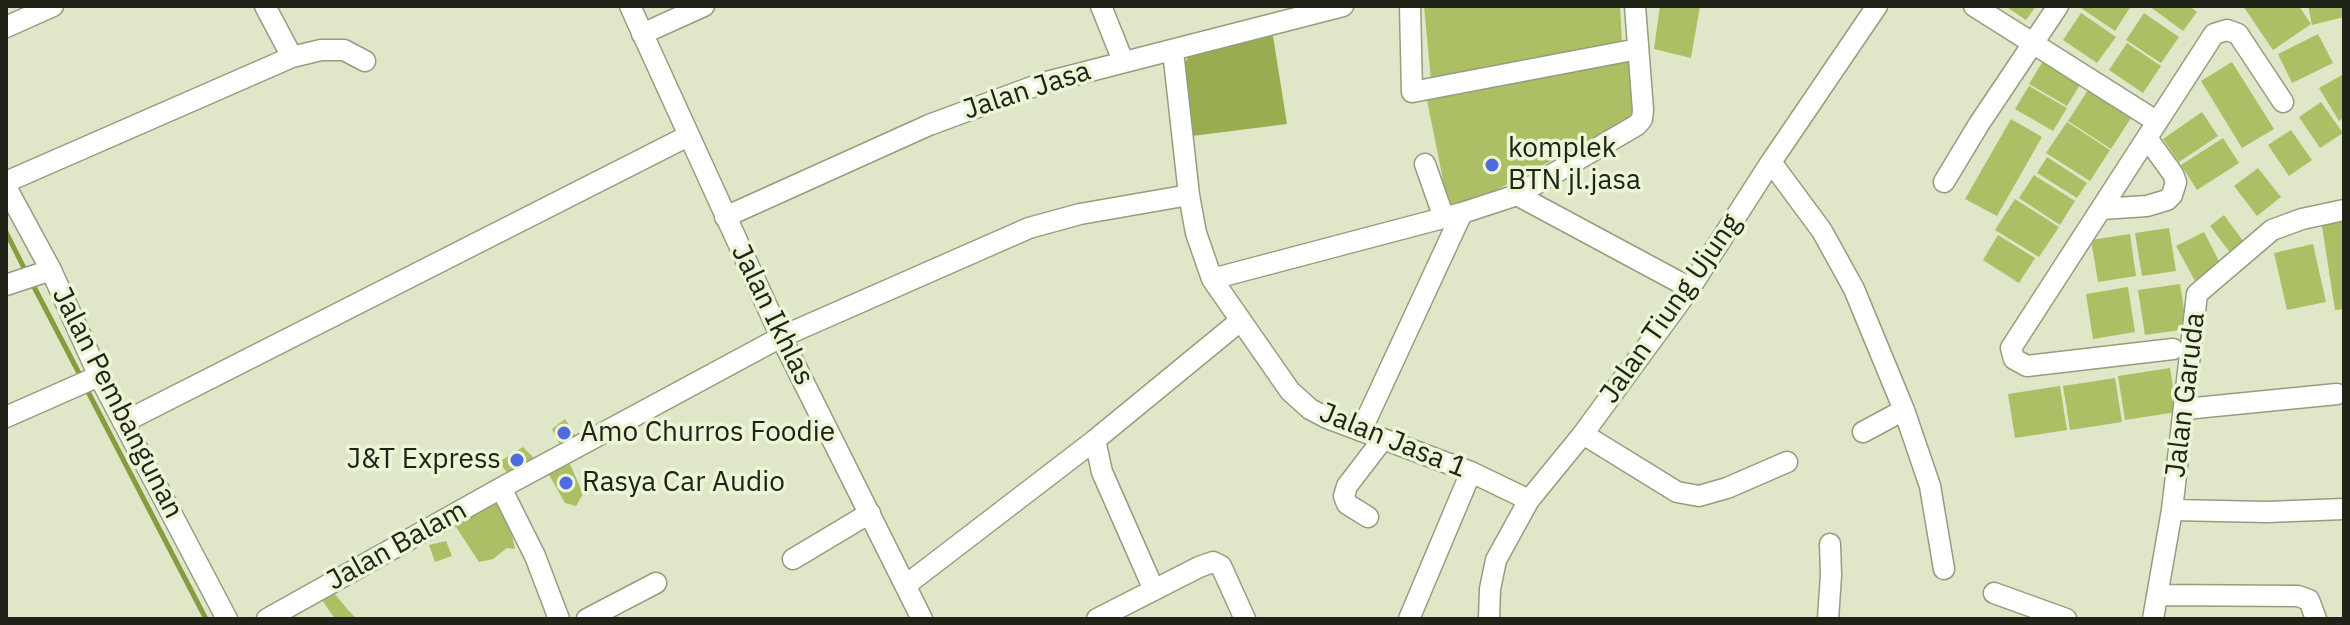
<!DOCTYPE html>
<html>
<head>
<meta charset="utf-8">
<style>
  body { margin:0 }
  #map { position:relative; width:2350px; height:625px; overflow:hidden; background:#dfe7c8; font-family:"IBM Plex Sans",sans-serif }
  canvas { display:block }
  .frame { position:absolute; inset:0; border:8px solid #202318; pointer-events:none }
</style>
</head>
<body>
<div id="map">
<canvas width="2350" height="625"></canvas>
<div class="frame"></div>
</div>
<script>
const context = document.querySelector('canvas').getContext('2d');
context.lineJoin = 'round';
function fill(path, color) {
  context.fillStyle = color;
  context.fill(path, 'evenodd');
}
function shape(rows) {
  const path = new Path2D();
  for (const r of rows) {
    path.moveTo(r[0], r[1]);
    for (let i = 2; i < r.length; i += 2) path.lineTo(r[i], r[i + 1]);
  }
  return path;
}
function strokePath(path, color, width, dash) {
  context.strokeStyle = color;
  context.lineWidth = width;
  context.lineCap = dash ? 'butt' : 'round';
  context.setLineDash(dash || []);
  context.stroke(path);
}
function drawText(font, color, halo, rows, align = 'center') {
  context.font = font + ' "IBM Plex Sans",sans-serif';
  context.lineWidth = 7;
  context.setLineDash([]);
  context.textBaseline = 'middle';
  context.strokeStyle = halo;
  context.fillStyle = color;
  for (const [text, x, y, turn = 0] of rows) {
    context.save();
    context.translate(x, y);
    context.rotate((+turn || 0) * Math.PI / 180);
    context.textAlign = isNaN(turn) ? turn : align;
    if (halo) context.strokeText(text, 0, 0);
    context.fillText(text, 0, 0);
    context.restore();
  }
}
fill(shape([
  [1272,30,1287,124,1192,136,1185,63,1190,54]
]), '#99ac50');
strokePath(shape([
  [6,232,27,274],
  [32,283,81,377],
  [85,386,206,619]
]), '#899b40', 5);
fill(shape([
  [1424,6,1620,6,1622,42,1431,81],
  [1660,6,1700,6,1691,58,1654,49],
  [2005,6,2036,6,2026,20],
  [2078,6,2131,6,2115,31],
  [2149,6,2189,6,2197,12,2183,31],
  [2243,6,2299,6,2311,24,2273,50],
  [2308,6,2344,6,2344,17,2312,25],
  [2081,13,2116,37,2097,63,2063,40],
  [2144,13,2179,37,2161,63,2126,40],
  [2318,34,2333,63,2292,83,2278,54],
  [2127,43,2161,66,2143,93,2109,70],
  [1629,57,1638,114,1450,215,1427,100],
  [2043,61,2081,83,2067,106,2029,84],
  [2232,62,2274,129,2242,148,2201,81],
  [2342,75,2344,79,2344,117,2339,121,2319,88],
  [2029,86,2067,108,2053,131,2015,109],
  [2088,90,2131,118,2111,149,2068,121],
  [2321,102,2343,133,2320,148,2299,117],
  [2202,112,2218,136,2179,162,2163,139],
  [2011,119,2042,137,1997,216,1965,199],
  [2067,122,2110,150,2090,181,2046,153],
  [2291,130,2312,160,2289,176,2268,145],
  [2223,138,2239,163,2197,190,2181,165],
  [2047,157,2087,183,2077,198,2037,173],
  [2258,168,2281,197,2257,216,2234,186],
  [2034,175,2075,201,2060,225,2019,198],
  [2015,199,2059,227,2039,257,1995,230],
  [2224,215,2246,245,2232,255,2210,226],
  [2344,216,2344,309,2335,310,2321,220],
  [2169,228,2176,271,2142,276,2135,233],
  [2204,232,2222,267,2195,281,2176,246],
  [2130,234,2136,276,2098,282,2091,240],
  [1998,235,2035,258,2019,283,1983,260],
  [2313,244,2326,302,2287,310,2274,253],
  [2180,284,2187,329,2145,335,2138,290],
  [2128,287,2135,332,2093,339,2086,294],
  [2170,368,2177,412,2125,420,2118,376],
  [2115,378,2122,422,2070,430,2063,386],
  [2060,386,2067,430,2015,438,2008,394],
  [565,419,576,437,561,447,552,429],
  [523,447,534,458,509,475,499,462],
  [570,464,583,494,576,506,565,503,548,473],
  [499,498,511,531,515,549,507,548,493,559,479,562,454,524],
  [446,541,452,556,435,562,429,545],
  [334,593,348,610,357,619,335,619,322,600]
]), '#acbf64');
const minor = shape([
  [265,6,292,57],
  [630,6,781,337,922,619],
  [1101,6,1123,61],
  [1410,6,1412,92,1638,49],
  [1974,6,2156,121],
  [6,27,53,6],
  [642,34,704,6],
  [1173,51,1189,195,1196,233,1212,279,1290,391,1310,409,1327,418,1471,472,1529,500],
  [1771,162,1822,231,1854,289,1904,410,1930,486,1944,569],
  [1425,164,1444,218],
  [6,182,292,57,321,50,344,50,365,61],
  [1944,182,1979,124,2058,6],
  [6,187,51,270,99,376,227,619],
  [1517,195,1690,288],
  [2101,209,2147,206,2167,200,2172,195,2176,182,2173,174,2147,138],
  [725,217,929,125,1043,83,1343,6],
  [1212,279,1462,213,1517,195,1637,125,1642,119,1643,110,1635,6],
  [6,285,51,270],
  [2173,349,2027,366,2014,359,2011,348,2214,34,2227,30,2238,34,2283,102],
  [2185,409,2337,394],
  [6,417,99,376],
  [124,422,688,136],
  [1361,431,1462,213],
  [1863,432,1904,410],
  [1583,434,1677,492,1699,496,1727,488,1787,462],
  [1095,440,1102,472,1154,590],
  [501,488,535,556,559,619],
  [2172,510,2267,512,2344,509],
  [1368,517,1347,504,1344,496,1347,486,1383,439],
  [793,559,870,513],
  [906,585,1095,440,1240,321],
  [1994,593,2066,619],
  [2157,595,2298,596,2309,600,2316,619],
  [267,619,501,488,781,337,1029,228,1080,214,1189,195],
  [587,619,656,583],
  [1097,619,1199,567,1213,562,1221,566,1245,619],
  [1409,619,1471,472],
  [1489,619,1490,589,1496,560,1529,500,1583,434,1690,288,1771,162,1877,6],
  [1828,619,1831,575,1830,544],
  [2153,619,2172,510,2197,294,2272,230,2302,219,2344,210]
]);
strokePath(minor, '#959d7f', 23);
strokePath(minor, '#fff', 20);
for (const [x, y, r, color] of [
  [1492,165,8,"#4e6be0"],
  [564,433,8,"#4e6be0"],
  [517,460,8,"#4e6be0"],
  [566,483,8,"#4e6be0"]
]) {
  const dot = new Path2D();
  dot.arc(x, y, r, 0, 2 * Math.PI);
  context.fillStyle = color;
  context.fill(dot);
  strokePath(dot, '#ecf5d5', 3);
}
drawText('28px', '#202318', '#ecf5d5', [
  ["Jalan Jasa",1027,91,-18],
  ["Jalan Tiung Ujung",1671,309,-55],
  ["Jalan Ikhlas",772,315,64],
  ["Jalan Garuda",2186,395,-83],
  ["Jalan Pembangunan",117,403,63],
  ["Jalan Jasa 1",1393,441,22],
  ["Jalan Balam",397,546,-29]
]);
drawText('28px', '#202318', '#ecf5d5', [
  ["komplek",1508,149],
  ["BTN jl.jasa",1508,181],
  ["Amo Churros Foodie",580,433],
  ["J&T Express",501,460,"right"],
  ["Rasya Car Audio",582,483]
], 'left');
</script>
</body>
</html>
